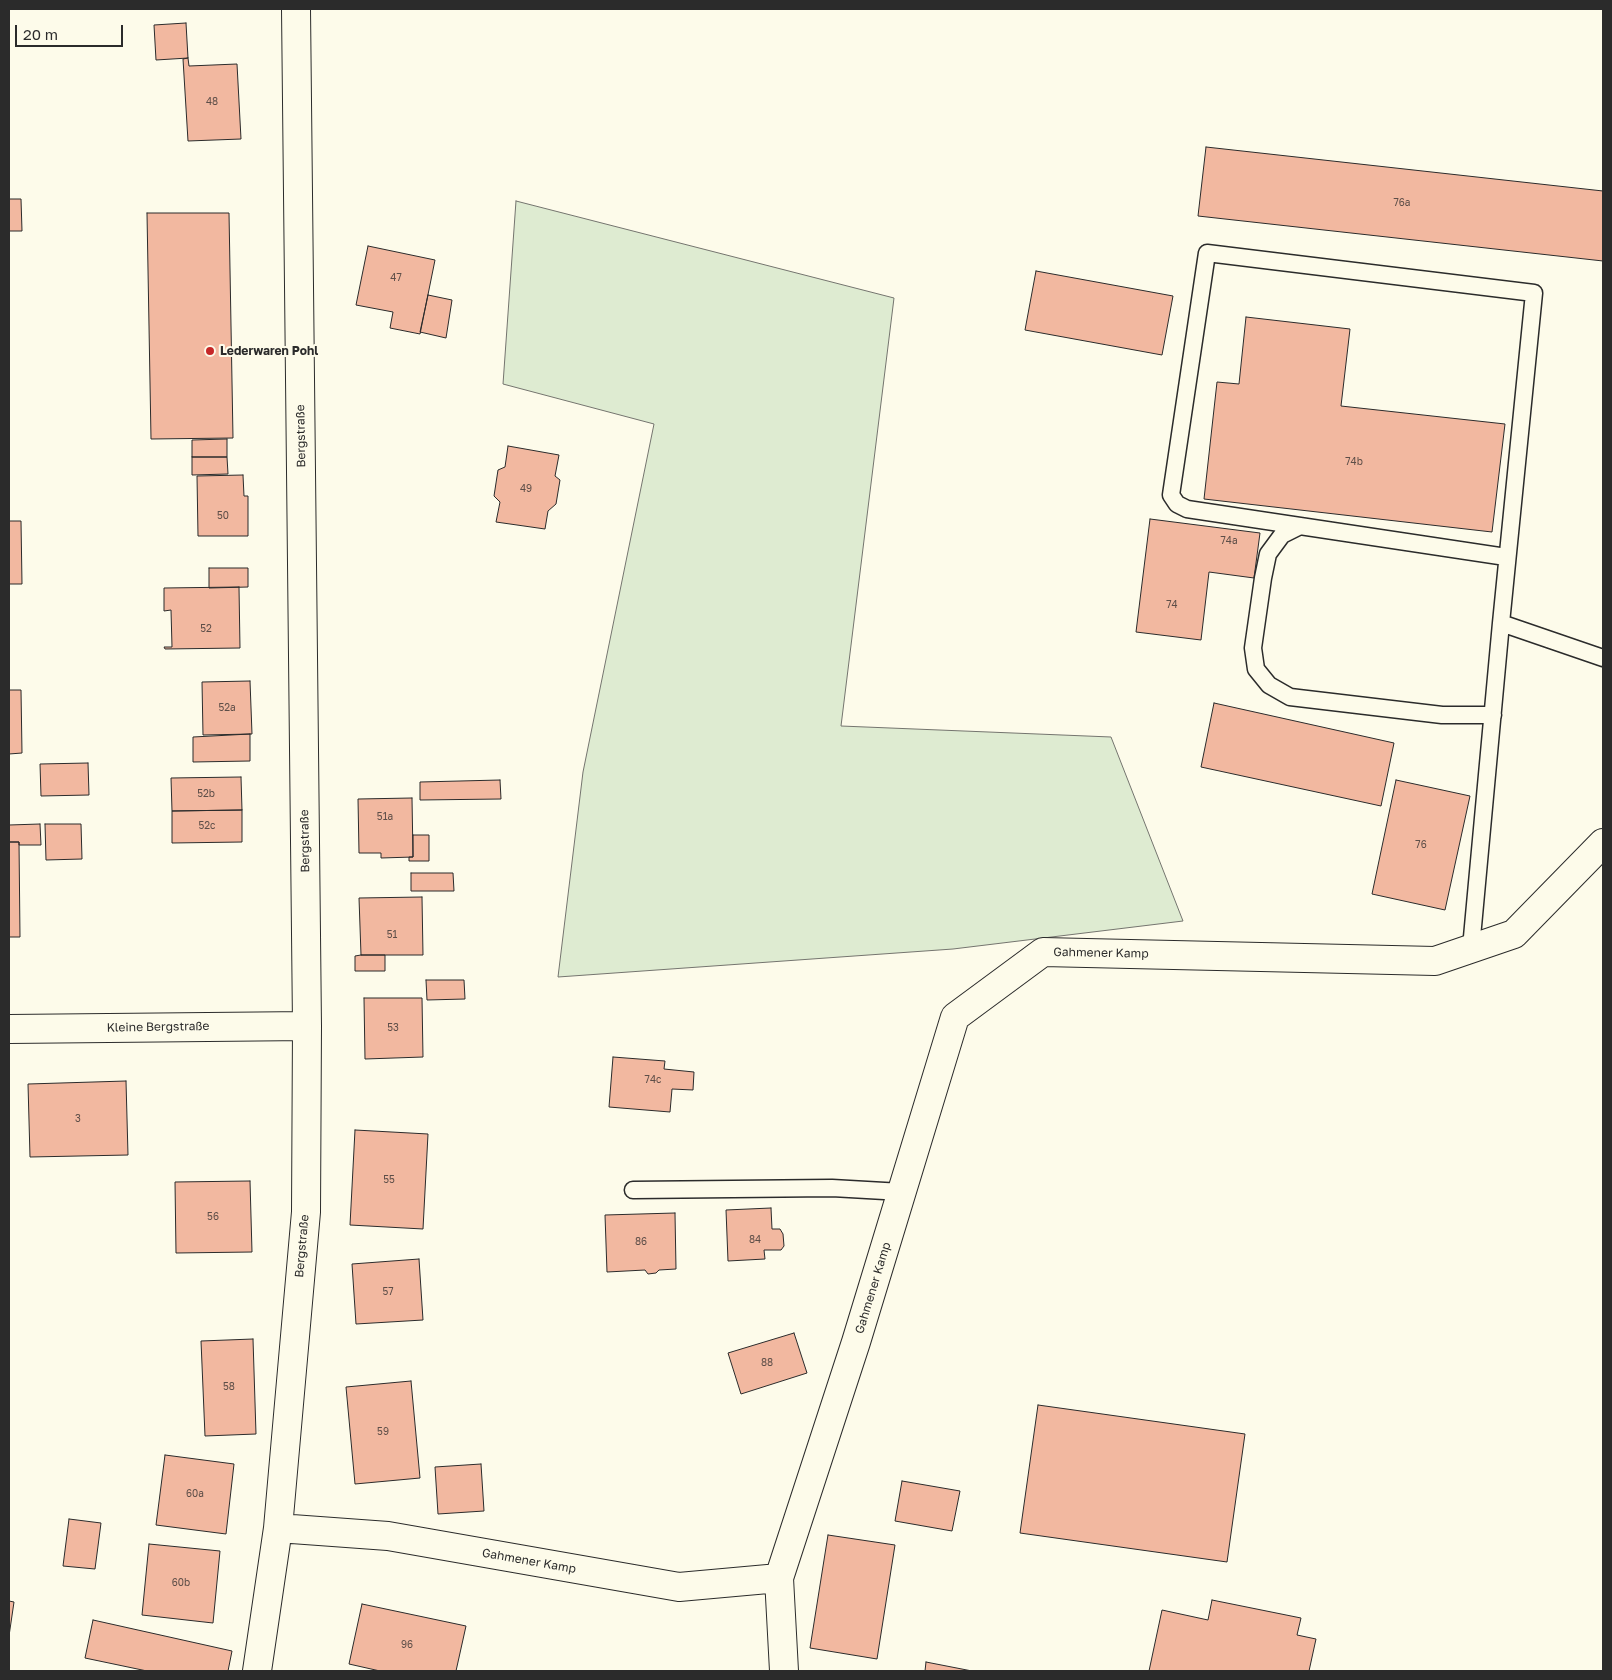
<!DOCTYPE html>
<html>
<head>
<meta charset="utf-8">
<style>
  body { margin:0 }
  #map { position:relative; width:1612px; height:1680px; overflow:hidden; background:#fdfbea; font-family:"Golos Text",sans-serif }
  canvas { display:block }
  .frame { position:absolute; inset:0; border:10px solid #2b2b2b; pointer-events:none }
  .scale { position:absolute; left:15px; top:25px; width:108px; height:22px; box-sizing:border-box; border:2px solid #2b2b2b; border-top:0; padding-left:6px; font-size:15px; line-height:18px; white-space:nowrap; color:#2b2b2b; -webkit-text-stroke:4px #fdfbea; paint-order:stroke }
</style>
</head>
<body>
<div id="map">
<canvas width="1612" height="1680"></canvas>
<div class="frame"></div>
<div class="scale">20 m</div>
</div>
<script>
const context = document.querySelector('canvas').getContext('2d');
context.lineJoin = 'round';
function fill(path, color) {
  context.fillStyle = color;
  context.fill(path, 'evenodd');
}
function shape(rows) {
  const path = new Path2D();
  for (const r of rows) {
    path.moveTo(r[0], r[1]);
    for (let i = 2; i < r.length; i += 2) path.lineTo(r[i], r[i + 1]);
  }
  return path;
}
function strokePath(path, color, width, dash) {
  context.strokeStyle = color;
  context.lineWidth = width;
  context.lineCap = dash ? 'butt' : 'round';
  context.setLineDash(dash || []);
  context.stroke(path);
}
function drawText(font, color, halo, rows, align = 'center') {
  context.font = font + ' "Golos Text",sans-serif';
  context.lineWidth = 4;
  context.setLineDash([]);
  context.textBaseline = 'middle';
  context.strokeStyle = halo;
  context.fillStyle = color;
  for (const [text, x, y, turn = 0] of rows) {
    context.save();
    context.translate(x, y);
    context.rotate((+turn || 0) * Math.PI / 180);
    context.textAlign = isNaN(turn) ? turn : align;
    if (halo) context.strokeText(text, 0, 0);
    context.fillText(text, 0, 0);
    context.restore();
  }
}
const green = shape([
  [516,201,894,298,841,726,1111,737,1183,921,953,949,558,977,583,772,654,424,503,384,516,201]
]);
fill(green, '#deebd1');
strokePath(green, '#74746e', 1);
const building = shape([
  [186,23,188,58,156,60,154,25,186,23],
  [188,58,189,66,237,64,241,139,188,141,183,59,188,58],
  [1206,147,1603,191,1603,261,1198,216,1206,147],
  [9,199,21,199,22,231,9,231,9,199],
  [147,213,229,213,233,438,151,439,147,213],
  [368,246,435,260,420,334,390,328,393,312,356,305,368,246],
  [1036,271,1173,296,1162,355,1025,330,1036,271],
  [428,295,452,300,446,338,420,332,428,295],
  [1246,317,1350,329,1341,406,1505,424,1492,532,1204,499,1217,382,1239,384,1246,317],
  [227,439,227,457,192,457,192,440,227,439],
  [508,446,559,455,555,476,560,480,556,504,548,511,545,529,496,522,500,502,494,496,498,470,505,467,508,446],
  [192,457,227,457,228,474,192,475,192,457],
  [243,475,244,496,248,496,248,536,198,536,197,476,243,475],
  [1150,519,1260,533,1254,578,1209,572,1201,640,1136,632,1150,519],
  [9,521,21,521,22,584,9,584,9,521],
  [209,568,248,568,248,587,209,588,209,568],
  [239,587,240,648,165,649,164,647,172,647,171,610,164,611,164,588,239,587],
  [250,681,252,734,203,735,202,682,250,681],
  [9,690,21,690,22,753,9,754,9,690],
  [1214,703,1394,743,1381,806,1201,767,1214,703],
  [250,734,250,761,193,762,193,737,250,734],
  [88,763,89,795,41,796,40,764,88,763],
  [241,777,242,810,172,811,171,778,241,777],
  [500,780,501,799,420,800,420,782,500,780],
  [1396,780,1470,796,1445,910,1372,894,1396,780],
  [412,798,413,857,381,858,381,853,359,853,358,799,412,798],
  [242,810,242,842,172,843,172,811,242,810],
  [40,824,41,845,19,845,19,842,9,842,9,825,40,824],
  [45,824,81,824,82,859,46,860,45,824],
  [413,835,429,835,429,861,409,861,409,857,413,857,413,835],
  [9,842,19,842,20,937,9,937,9,842],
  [411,873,453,873,454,891,411,891,411,873],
  [422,897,423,955,361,955,359,898,422,897],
  [361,955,385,955,385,971,355,971,355,956,361,955],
  [426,980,464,980,465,999,427,1000,426,980],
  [364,998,422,998,423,1057,365,1059,364,998],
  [613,1057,665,1061,664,1069,694,1072,693,1090,672,1089,670,1112,609,1107,613,1057],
  [126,1081,128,1155,30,1157,28,1084,126,1081],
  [355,1130,428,1134,423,1229,350,1225,355,1130],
  [250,1181,252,1252,176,1253,175,1182,250,1181],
  [771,1208,772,1229,780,1229,783,1234,784,1246,781,1250,764,1250,765,1259,728,1261,726,1210,771,1208],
  [675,1213,676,1269,659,1270,656,1273,648,1274,645,1270,607,1272,605,1215,675,1213],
  [419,1259,423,1320,356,1324,352,1264,419,1259],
  [794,1333,807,1373,741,1394,728,1353,794,1333],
  [253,1339,256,1434,205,1436,201,1341,253,1339],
  [411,1381,420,1478,355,1484,346,1387,411,1381],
  [1038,1405,1245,1434,1227,1562,1020,1533,1038,1405],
  [165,1455,234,1464,226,1534,156,1525,165,1455],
  [481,1464,484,1511,438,1514,435,1467,481,1464],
  [902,1481,960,1491,952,1531,895,1521,902,1481],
  [69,1519,101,1523,95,1569,63,1566,69,1519],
  [828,1535,895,1545,877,1659,810,1648,828,1535],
  [149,1544,220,1551,213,1623,142,1615,149,1544],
  [1212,1600,1301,1618,1297,1635,1316,1639,1309,1671,1149,1671,1162,1610,1208,1620,1212,1600],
  [9,1601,14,1602,9,1636,9,1601],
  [362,1604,466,1626,456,1671,380,1671,349,1664,362,1604],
  [93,1620,232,1651,228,1671,147,1671,85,1658,93,1620],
  [926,1662,972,1671,925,1671,926,1662]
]);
fill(building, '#f2b8a0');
strokePath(building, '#2b2b2b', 1);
const service = shape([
  [1300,526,1282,535,1268,554,1263,578,1253,648,1256,669,1269,685,1290,697,1442,715,1493,715],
  [1506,557,1187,509,1177,504,1171,495,1207,253,1534,293,1501,623,1603,658],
  [1471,948,1501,623],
  [633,1190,832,1188,902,1192]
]);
const minor = shape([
  [9,1029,307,1026],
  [278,1528,388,1536,679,1587,779,1578],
  [257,1671,278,1528,306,1212,307,1026,296,9],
  [784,1671,779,1578,856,1342,955,1017,1043,952,1435,961,1514,934,1603,843]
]);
strokePath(service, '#2b2b2b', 19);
strokePath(minor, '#2b2b2b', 30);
strokePath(service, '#fdfbea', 16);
strokePath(minor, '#fdfbea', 28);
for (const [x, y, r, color] of [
  [210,351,5,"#c62828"]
]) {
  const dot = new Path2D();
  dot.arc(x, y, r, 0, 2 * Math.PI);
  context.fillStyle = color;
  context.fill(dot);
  strokePath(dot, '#fdfbea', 2);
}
drawText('10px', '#5d4e48', null, [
  ["48",212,102],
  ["76a",1402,203],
  ["47",396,278],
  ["74b",1354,462],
  ["49",526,489],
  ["50",223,516],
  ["74a",1229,541],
  ["74",1172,605],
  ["52",206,629],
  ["52a",227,708],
  ["52b",206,794],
  ["51a",385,817],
  ["52c",207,826],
  ["76",1421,845],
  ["51",392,935],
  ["53",393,1028],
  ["74c",653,1080],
  ["3",78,1119],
  ["55",389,1180],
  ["56",213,1217],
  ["84",755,1240],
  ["86",641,1242],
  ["57",388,1292],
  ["88",767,1363],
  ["58",229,1387],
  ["59",383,1432],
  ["60a",195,1494],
  ["60b",181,1583],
  ["96",407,1645]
]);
drawText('bold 12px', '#2b2b2b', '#fdfbea', [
  ["Lederwaren Pohl",220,351]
], 'left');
drawText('12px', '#2b2b2b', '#fdfbea', [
  ["Bergstraße",301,436,-91],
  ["Bergstraße",305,841,-91],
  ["Gahmener Kamp",1101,953,1],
  ["Kleine Bergstraße",158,1027,-1],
  ["Bergstraße",302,1246,-85],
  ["Gahmener Kamp",873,1288,-73],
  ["Gahmener Kamp",529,1561,10]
]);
</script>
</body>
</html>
